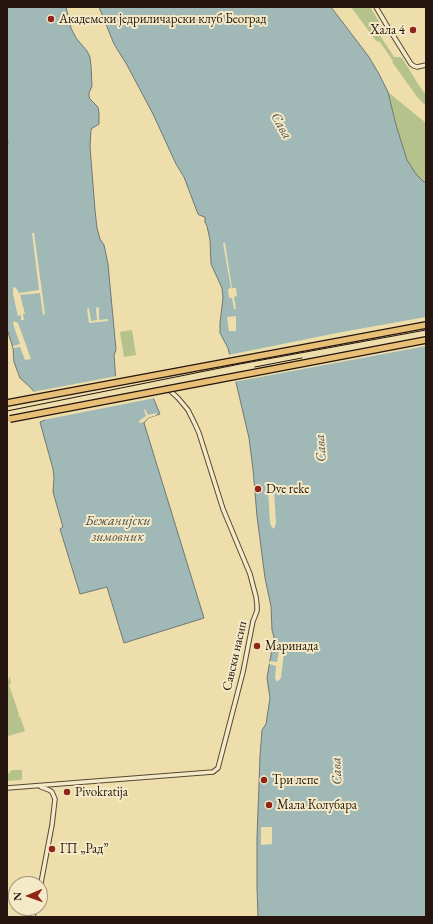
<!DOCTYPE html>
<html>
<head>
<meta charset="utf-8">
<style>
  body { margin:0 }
  #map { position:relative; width:433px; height:924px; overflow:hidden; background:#eedeab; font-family:"EB Garamond",serif }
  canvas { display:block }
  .frame { position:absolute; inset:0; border:8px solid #25150e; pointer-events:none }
  .north { position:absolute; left:8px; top:876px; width:40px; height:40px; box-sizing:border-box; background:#f4eac8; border:1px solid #a1957e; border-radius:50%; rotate:268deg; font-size:11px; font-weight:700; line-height:16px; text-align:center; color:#25150e }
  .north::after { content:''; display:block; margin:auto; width:14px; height:18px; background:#8f2418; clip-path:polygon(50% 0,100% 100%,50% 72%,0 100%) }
</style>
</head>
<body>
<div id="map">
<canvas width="433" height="924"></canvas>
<div class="frame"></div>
<div class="north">N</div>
</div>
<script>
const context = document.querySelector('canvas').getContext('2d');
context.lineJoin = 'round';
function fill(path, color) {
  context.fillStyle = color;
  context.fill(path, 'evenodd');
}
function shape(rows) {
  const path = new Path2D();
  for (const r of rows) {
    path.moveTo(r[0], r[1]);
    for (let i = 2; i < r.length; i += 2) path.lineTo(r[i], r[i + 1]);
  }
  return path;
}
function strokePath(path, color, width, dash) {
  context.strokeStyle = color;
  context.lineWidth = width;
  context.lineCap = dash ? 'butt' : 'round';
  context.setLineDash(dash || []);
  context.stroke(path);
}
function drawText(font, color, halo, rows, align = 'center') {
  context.font = font + ' "EB Garamond",serif';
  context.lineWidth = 4;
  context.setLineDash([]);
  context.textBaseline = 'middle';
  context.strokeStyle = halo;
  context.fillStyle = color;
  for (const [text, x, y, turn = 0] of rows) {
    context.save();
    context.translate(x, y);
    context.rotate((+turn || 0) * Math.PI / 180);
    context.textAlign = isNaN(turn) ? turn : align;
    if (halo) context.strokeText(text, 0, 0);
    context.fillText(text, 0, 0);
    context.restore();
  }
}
fill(shape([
  [351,7,370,7,385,31,379,34,394,57,401,57,400,57,401,58,402,58,420,87,426,95,426,106,418,98,392,62,393,61,380,42,376,41],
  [388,92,426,123,426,182,424,182,416,174,407,160,396,125],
  [132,330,136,355,124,357,120,332],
  [10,677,11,683,9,685,19,714,18,715,19,717,20,716,25,731,8,736,7,732,7,682,8,681,9,678],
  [12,770,22,770,22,778,21,780,7,781,7,775]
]), '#b5c28c');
const water = shape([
  [7,7,66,7,71,28,76,38,87,51,90,57,91,66,92,86,89,93,89,96,90,99,98,107,99,114,99,124,91,129,90,147,95,210,97,228,100,239,104,245,108,264,116,350,114,355,116,382,121,395,152,395,160,414,148,418,144,423,204,618,124,643,107,587,80,594,60,529,63,527,53,492,54,478,53,469,40,422,45,420,51,415,50,410,30,387,20,378,14,362,13,348,7,329,7,151,8,142,7,139,7,7],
  [99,7,331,7,369,57,379,74,388,92,396,125,407,160,416,174,424,182,426,182,426,917,258,917,257,887,257,838,260,756,262,730,266,724,270,698,267,678,274,637,272,630,271,606,265,578,257,516,253,469,249,438,228,348,220,333,220,323,223,298,222,288,211,264,210,240,207,226,205,222,205,217,199,215,198,214,184,177,176,164,153,114,127,65,114,44,99,7]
]);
fill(water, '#a0b9b6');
strokePath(water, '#6f7773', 1);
fill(shape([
  [32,233,34,233,45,314,43,315,40,293,20,295,25,314,23,314,24,320,21,320,21,315,18,316,17,312,13,294,13,288,14,287,16,288,19,293,39,290],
  [223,243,225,243,232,288,236,288,237,296,234,297,236,309,234,309,232,298,229,298,228,289,231,288],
  [99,307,99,320,108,319,108,321,89,323,87,309,89,308,91,321,97,320,96,308],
  [236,316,236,331,229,331,227,317],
  [426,317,426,346,234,382,228,355,342,332],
  [14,321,18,323,31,359,25,360,20,347,13,348,13,346,20,344,13,324],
  [117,376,118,381,125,398,154,394,155,398,38,421,44,418,49,414,48,411,32,392],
  [145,409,148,415,156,413,157,415,148,418,144,422,139,423,139,421,146,416,144,410],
  [271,485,273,486,274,490,276,523,274,529,271,526,270,522,268,490,269,486],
  [281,647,284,649,284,652,281,678,277,682,275,678,276,666,269,664,270,661,277,662,279,650],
  [261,827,272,827,272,844,261,845]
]), '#eedeab');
const minor = shape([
  [376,7,386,24,411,64,414,66,417,67,426,65],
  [7,788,213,772,218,768,243,672,253,621,257,611,257,605,256,597,250,574,223,509,199,433,195,424,188,410,178,398,167,388],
  [40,888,52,825,55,799,52,792,49,790,41,787],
  [33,917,35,908]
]);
const primary = shape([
  [7,403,426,325]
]);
strokePath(minor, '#574735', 5.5);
strokePath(primary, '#25150e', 8);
strokePath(minor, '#f4eac8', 3.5);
strokePath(primary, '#e7bf76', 5.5);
strokePath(shape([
  [255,367,302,358],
  [7,411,240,364,426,330]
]), '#25150e', 1);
const primaryBridge = shape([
  [10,419,426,340]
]);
strokePath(primaryBridge, '#25150e', 8, []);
strokePath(primaryBridge, '#e7bf76', 5.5);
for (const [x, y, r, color] of [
  [51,19,4,"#8f2418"],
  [413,30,4,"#8f2418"],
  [258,489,4,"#8f2418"],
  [257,646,4,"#8f2418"],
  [264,780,4,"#8f2418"],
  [67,792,4,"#8f2418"],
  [269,805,4,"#8f2418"],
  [52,849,4,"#8f2418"]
]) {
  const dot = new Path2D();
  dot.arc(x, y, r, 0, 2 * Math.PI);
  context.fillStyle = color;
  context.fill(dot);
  strokePath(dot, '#f4eac8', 1.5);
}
drawText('13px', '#25150e', '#f4eac8', [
  ["Академски једриличарски клуб Београд",59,19],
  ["Хала 4",405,30,"right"],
  ["Dve reke",266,489],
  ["Маринада",265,646],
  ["Три лепе",272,780],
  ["Pivokratija",75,792],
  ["Мала Колубара",277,805],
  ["ГП „Рад”",60,849]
], 'left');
drawText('13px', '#25150e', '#f4eac8', [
  ["Савски насип",235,656,-77]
]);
drawText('italic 14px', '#504e49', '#f4eac8', [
  ["Сава",281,126,60],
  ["Сава",321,448,-94],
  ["Бежанијски",118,521],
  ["зимовник",118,537],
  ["Сава",337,771,-93]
]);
</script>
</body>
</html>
